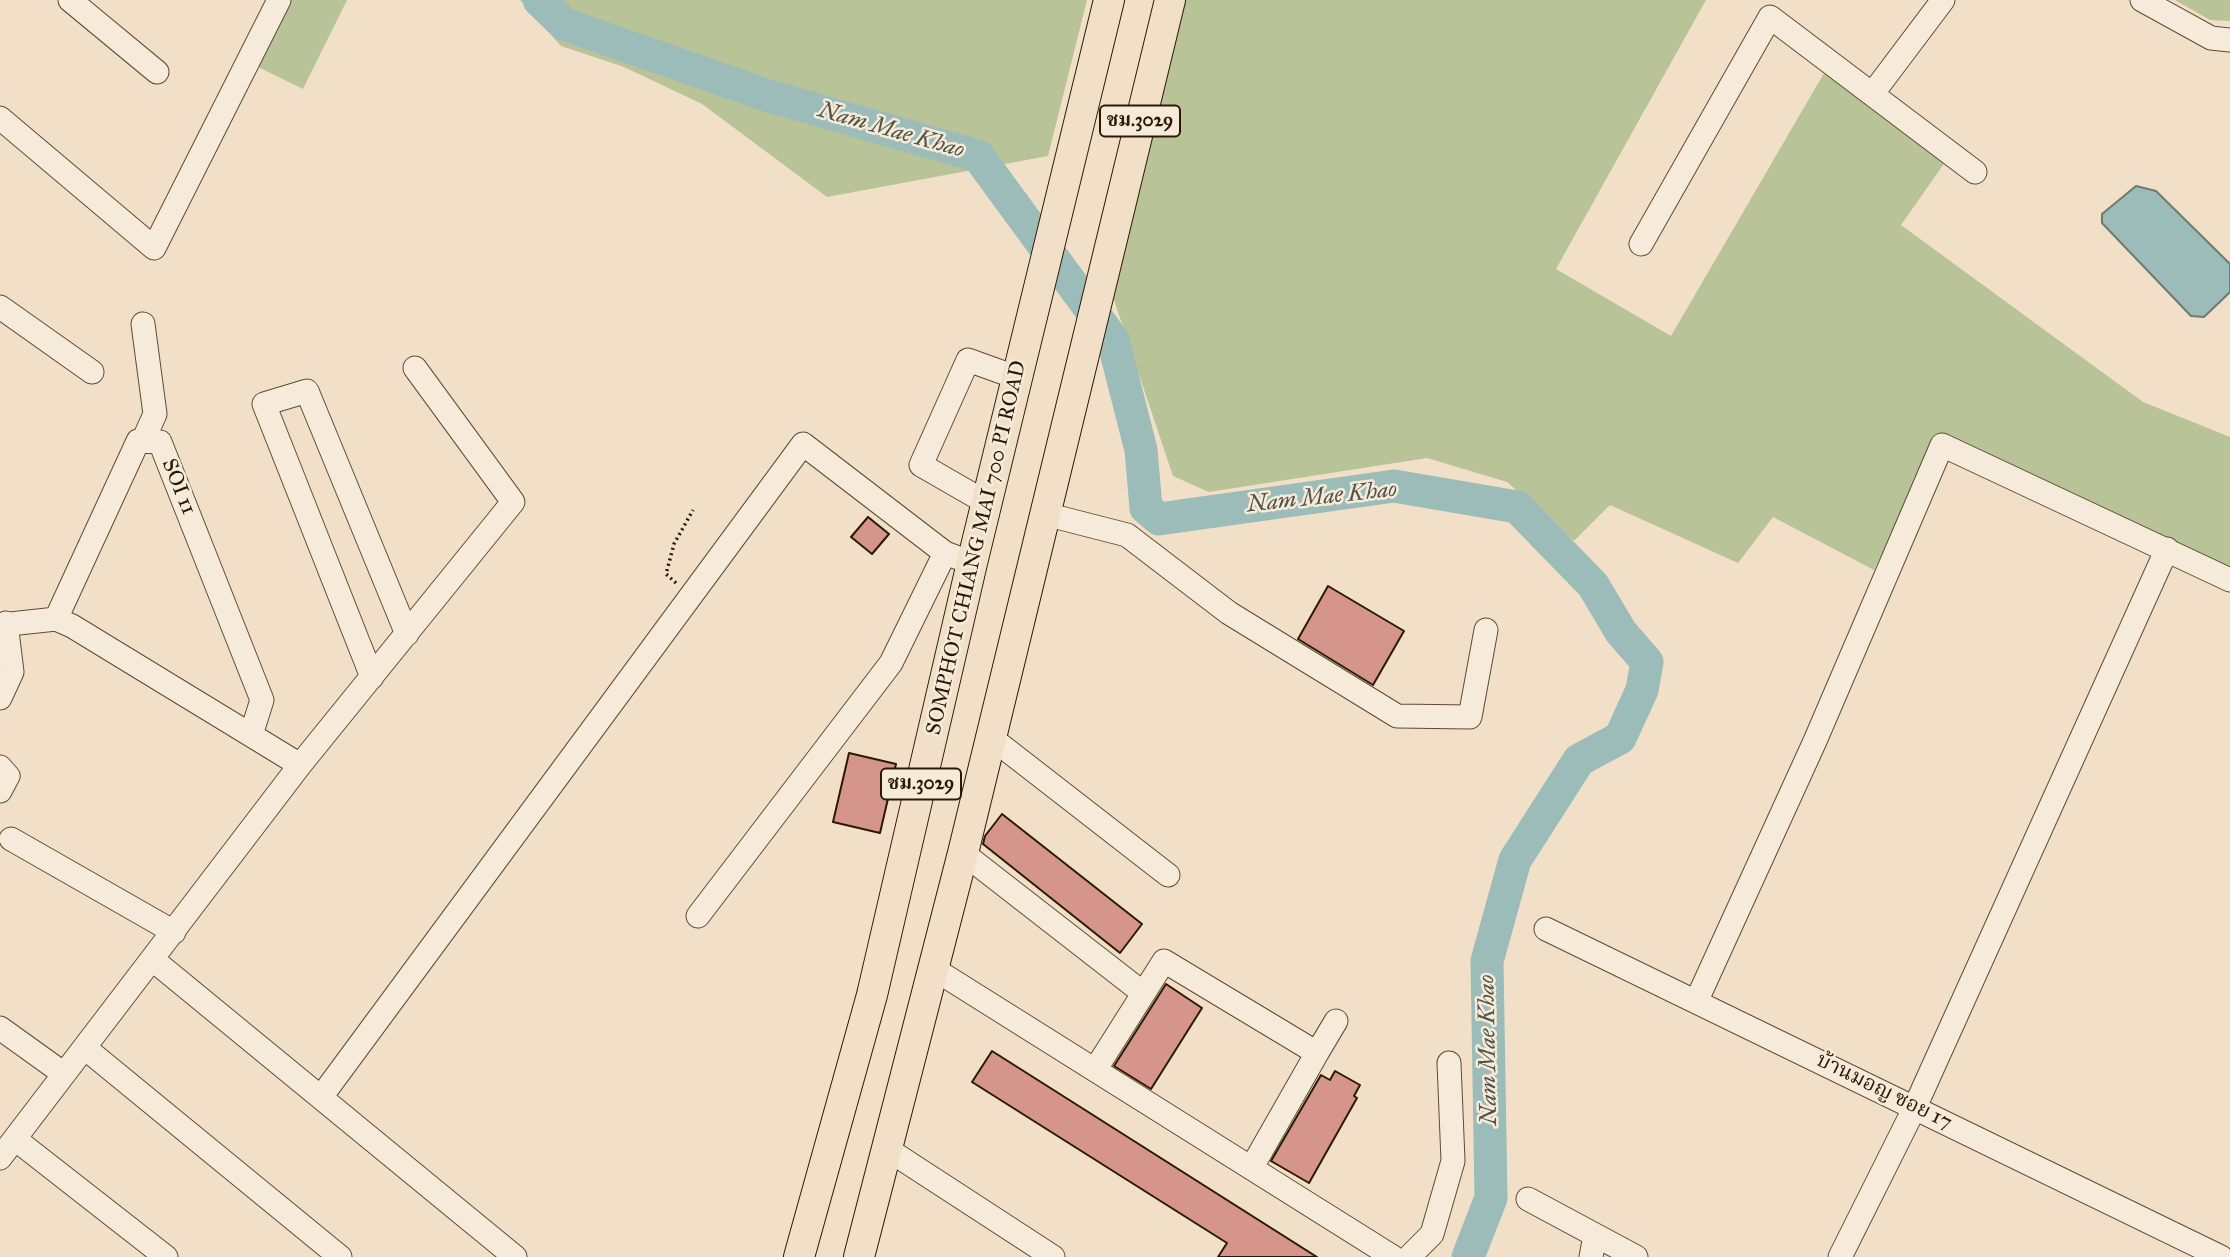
<!DOCTYPE html>
<html>
<head>
<meta charset="utf-8">
<style>
  body { margin:0 }
  canvas { display:block; background:#f1e0c7 }
</style>
</head>
<body>
<canvas width="2230" height="1257"></canvas>
<script>
const context = document.querySelector('canvas').getContext('2d');
context.lineJoin = 'round';
function fill(path, color) {
  context.fillStyle = color;
  context.fill(path, 'evenodd');
}
function shape(rows) {
  const path = new Path2D();
  for (const r of rows) {
    path.moveTo(r[0], r[1]);
    for (let i = 2; i < r.length; i += 2) path.lineTo(r[i], r[i + 1]);
  }
  return path;
}
function strokePath(path, color, width, dash) {
  context.strokeStyle = color;
  context.lineWidth = width;
  context.lineCap = dash ? 'butt' : 'round';
  context.setLineDash(dash || []);
  context.stroke(path);
}
function drawText(font, color, halo, rows, align = 'center') {
  context.font = font + ' "IM FELL Great Primer","Noto Serif Thai",serif';
  context.lineWidth = 5;
  context.setLineDash([]);
  context.textBaseline = 'middle';
  context.strokeStyle = halo;
  context.fillStyle = color;
  for (const [text, x, y, turn = 0] of rows) {
    context.save();
    context.translate(x, y);
    context.rotate((+turn || 0) * Math.PI / 180);
    context.textAlign = isNaN(turn) ? turn : align;
    if (halo) context.strokeText(text, 0, 0);
    context.fillText(text, 0, 0);
    context.restore();
  }
}
fill(shape([
  [288,0,347,0,303,89,256,66],
  [520,0,1087,0,1048,156,827,197,702,104,624,67,561,46],
  [1183,0,1706,0,1556,269,1671,336,1827,68,1948,158,1901,225,2143,402,2230,437,2230,571,1939,434,1874,570,1773,517,1738,563,1610,505,1574,541,1507,482,1427,458,1209,492,1173,476,1113,297],
  [2175,0,2230,0,2230,21,2210,20]
]), '#b8c397');
const water = shape([
  [2136,186,2156,191,2230,264,2230,292,2204,317,2191,316,2102,223,2102,214,2136,186]
]);
fill(water, '#9bbcb9');
strokePath(water, '#6e7b70', 2);
strokePath(shape([
  [539,0,564,24,769,96,978,156,1113,340,1141,450,1146,508,1159,519,1394,486,1517,507,1593,585,1621,632,1647,662,1642,690,1620,738,1579,760,1515,860,1487,961,1491,1198,1468,1257]
]), '#9bbcb9', 33);
const building = shape([
  [868,517,889,534,872,554,851,537,868,517],
  [1328,586,1404,631,1373,685,1298,639,1328,586],
  [849,753,896,764,880,833,833,822,849,753],
  [1002,814,1142,924,1120,953,983,844,985,836,1002,814],
  [1166,984,1202,1008,1151,1089,1114,1066,1166,984],
  [992,1051,1317,1257,1218,1257,1227,1243,972,1082,992,1051],
  [1335,1071,1360,1085,1354,1096,1357,1098,1309,1183,1271,1161,1321,1075,1330,1080,1335,1071]
]);
fill(building, '#d6958a');
strokePath(building, '#2b1a02', 2);
const minor = shape([
  [70,0,157,72],
  [2142,0,2211,38,2230,40],
  [1873,93,1943,0],
  [0,118,154,248,279,0],
  [1641,244,1770,17,1975,172],
  [0,307,92,372],
  [143,324,155,414,143,441],
  [987,503,921,465,968,360,1018,378],
  [1045,514,1127,535,1229,613,1397,716,1470,717,1486,630],
  [56,619,138,441,160,442,262,700,251,735],
  [0,625,56,619,72,626,300,765],
  [372,677,264,404,307,391,407,634],
  [0,698,12,672,6,623],
  [989,736,1168,875],
  [0,767,8,776,0,791],
  [11,839,174,932],
  [963,853,1143,993],
  [698,916,891,663,945,553],
  [1546,929,2221,1257],
  [152,959,515,1257],
  [934,969,1393,1257],
  [1696,1002,1815,741,1942,445,2230,580],
  [0,1028,64,1074],
  [85,1048,340,1257],
  [1317,1053,1336,1021],
  [1095,1070,1164,961,1317,1053,1252,1167],
  [321,1097,803,444,945,553,972,563],
  [15,1139,166,1257],
  [887,1149,1053,1257],
  [0,1158,300,765,513,502,415,368],
  [1528,1199,1636,1257],
  [1409,1257,1432,1234,1453,1161,1449,1063],
  [1591,1257,1595,1235],
  [1840,1257,1915,1107,2167,549]
]);
const major = shape([
  [799,1257,872,995,972,563,1109,0],
  [859,1257,963,853,1170,0]
]);
strokePath(minor, '#5c4c33', 25);
strokePath(major, '#2b1a02', 32);
strokePath(shape([
  [676,583,666,574,674,544,693,510]
]), '#2b1a02', 3.5, [2, 3.5]);
strokePath(minor, '#f6ebdb', 23);
strokePath(major, '#f1e0c7', 30);
for (const [x, y, w] of [
  [1140,121,80],
  [921,784,80]
]) {
  const box = new Path2D();
  box.roundRect(x - w / 2, y - 15.5, w, 31, 5);
  context.fillStyle = '#f6ebdb';
  context.fill(box);
  strokePath(box, '#2b1a02', 2);
}
drawText('bold 19px', '#2b1a02', null, [
  ["ชม.3029",1140,121],
  ["ชม.3029",921,784]
]);
drawText('21px', '#2b1a02', '#f6ebdb', [
  ["SOI 11",178,487,68],
  ["SOMPHOT CHIANG MAI 700 PI ROAD",977,548,-77],
  ["บ้านมอญ ซอย 17",1884,1092,26]
]);
drawText('italic 23px', '#525342', '#f6ebdb', [
  ["Nam Mae Khao",891,131,16],
  ["Nam Mae Khao",1322,498,-6],
  ["Nam Mae Khao",1489,1050,-91]
]);
</script>
</body>
</html>
